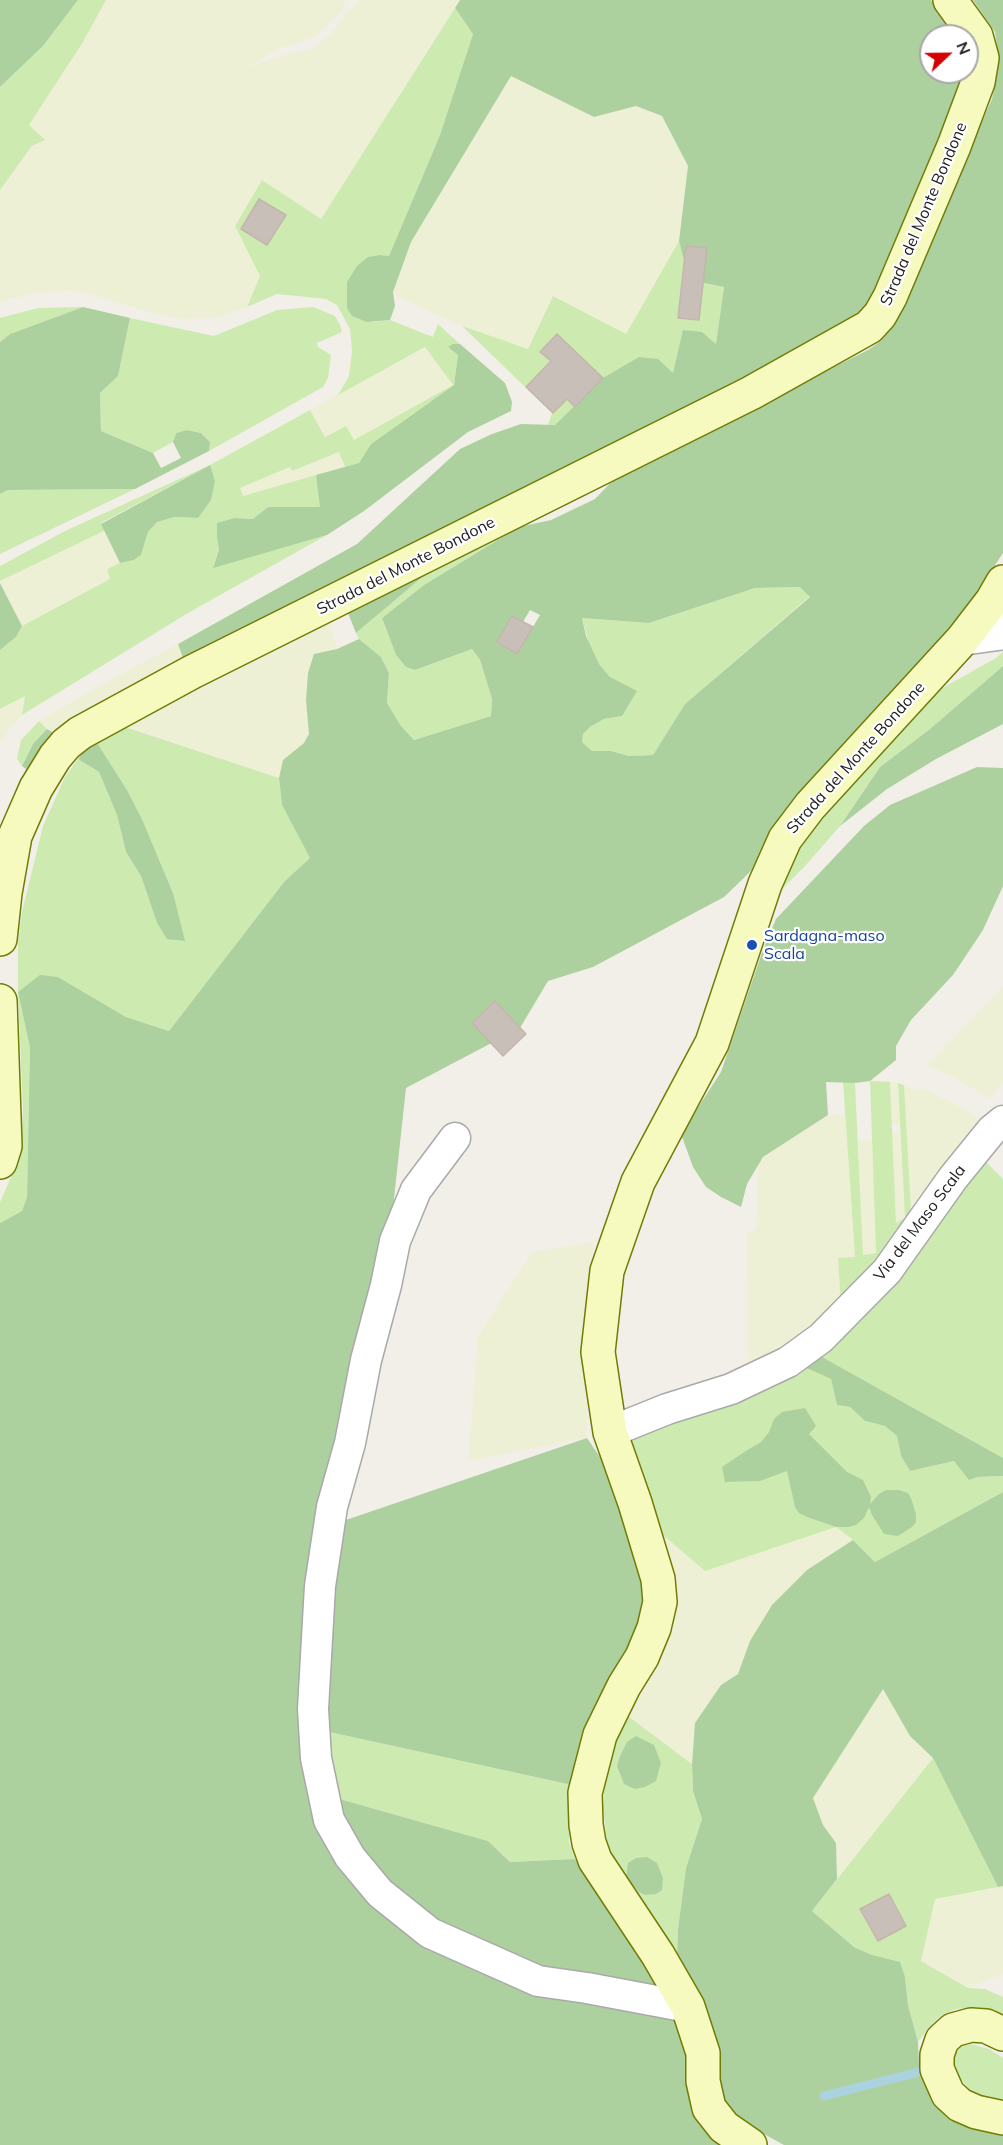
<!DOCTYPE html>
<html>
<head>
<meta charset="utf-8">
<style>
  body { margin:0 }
  #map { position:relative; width:1003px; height:2145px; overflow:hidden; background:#f2efe9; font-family:Mulish,sans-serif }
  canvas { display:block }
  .north { position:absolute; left:919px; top:24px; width:60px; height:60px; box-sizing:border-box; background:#fff; border:2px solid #a7a7a7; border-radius:50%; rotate:68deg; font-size:16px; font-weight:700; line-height:24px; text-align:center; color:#222 }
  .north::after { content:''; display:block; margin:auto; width:21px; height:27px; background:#d40000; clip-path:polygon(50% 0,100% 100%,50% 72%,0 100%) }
</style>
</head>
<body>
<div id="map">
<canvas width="1003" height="2145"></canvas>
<div class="north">N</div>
</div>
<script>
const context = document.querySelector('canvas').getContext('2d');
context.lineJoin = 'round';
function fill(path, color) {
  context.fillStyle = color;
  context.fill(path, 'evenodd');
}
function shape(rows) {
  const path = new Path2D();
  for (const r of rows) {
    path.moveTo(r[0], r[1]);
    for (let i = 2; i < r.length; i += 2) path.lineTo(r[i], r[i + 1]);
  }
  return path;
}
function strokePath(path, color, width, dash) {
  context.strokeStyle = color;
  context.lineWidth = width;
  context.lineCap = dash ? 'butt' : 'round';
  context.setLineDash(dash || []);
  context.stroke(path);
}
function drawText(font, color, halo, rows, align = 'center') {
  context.font = font + ' Mulish,sans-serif';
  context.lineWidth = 4.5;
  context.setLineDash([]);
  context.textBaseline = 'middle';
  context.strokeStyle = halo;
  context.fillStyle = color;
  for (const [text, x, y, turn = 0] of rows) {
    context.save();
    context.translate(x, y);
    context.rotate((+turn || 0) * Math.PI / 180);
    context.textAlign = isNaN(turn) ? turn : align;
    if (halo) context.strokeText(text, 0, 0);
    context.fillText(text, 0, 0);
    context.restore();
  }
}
fill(shape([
  [106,0,346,0,342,11,315,37,280,48,247,67,294,52,312,49,331,34,347,12,357,4,358,0,460,0,321,219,262,180,235,226,260,276,247,307,214,318,186,319,163,316,86,293,67,291,35,293,0,302,0,190,33,146,44,140,29,125,83,42],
  [511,76,594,117,636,106,662,116,688,166,679,241,626,334,553,296,528,349,462,326,392,294,411,242],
  [425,347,454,385,354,440,325,437,310,410],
  [339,452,345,467,243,496,240,488,291,467,293,471],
  [106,530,120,563,107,569,110,579,22,626,0,581],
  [330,620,337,649,314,654,309,734,304,743,283,760,279,778,122,726],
  [178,644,184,661,85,710,54,733,39,721,106,682],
  [25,696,22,715,9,730,0,743,0,709],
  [1003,986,1003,1082,990,1099,950,1075,927,1066],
  [890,1082,898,1083,900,1125,892,1124],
  [904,1085,915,1090,925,1089,970,1112,981,1122,911,1212],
  [845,1114,855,1258,841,1304,748,1376,747,1232,756,1230,758,1165,763,1157,828,1115],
  [892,1133,900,1133,905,1219,896,1223],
  [858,1140,872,1141,876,1253,863,1255],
  [593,1242,587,1438,468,1461,478,1336,532,1252],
  [836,1527,853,1540,807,1570,750,1641,738,1674,721,1685,695,1723,692,1764,628,1716,668,1643,673,1621,676,1604,675,1586,672,1567,663,1535,705,1571],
  [883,1688,910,1735,933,1758,837,1879,836,1843,823,1825,813,1798],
  [1003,1886,1003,1974,968,1988,921,1961,935,1899]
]), '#eef0d5');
fill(shape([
  [78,0,106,0,83,42,29,125,45,140,32,146,0,190,0,87,43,46],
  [455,8,473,34,440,135,389,256,380,255,372,322,390,320,433,337,438,324,460,344,453,344,458,355,454,385,371,444,359,463,345,467,339,452,292,471,290,467,240,488,243,496,316,475,321,507,268,507,254,519,235,518,217,538,219,550,213,567,327,535,188,613,22,715,25,696,0,709,0,650,16,637,22,626,110,579,107,569,120,563,134,560,141,555,148,532,157,522,175,517,198,518,210,465,101,523,106,530,0,581,0,566,65,531,210,465,310,410,325,437,346,426,354,440,453,385,425,347,338,395,349,376,352,351,350,329,344,318,337,305,326,299,277,294,247,307,260,276,235,226,262,180,321,219],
  [679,241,689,280,724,287,716,345,709,337,673,373,575,407,555,425,548,425,552,413,462,326,528,349,553,296,626,334],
  [83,307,10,334,0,342,0,318,38,308],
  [313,307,335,316,340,325,342,332,317,343,318,347,331,355,328,378,323,387,209,451,210,442,201,433,187,430,176,433,173,442,153,453,101,431,100,393,118,376,130,318,214,336,277,310],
  [135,489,0,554,0,494,8,490],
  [519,527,424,585,382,618,396,655,406,667,415,670,472,649,480,660,492,699,491,716,414,740,401,726,387,703,389,673,381,657,359,639,356,633,432,569],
  [800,587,810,596,685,704,653,755,629,756,611,751,592,751,582,742,583,734,590,727,604,719,622,716,610,677,599,664,591,651,582,618,649,623,755,588],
  [1003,652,1003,666,930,729,880,767,840,826,806,865,782,889,796,855,810,833,939,690,996,658],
  [39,721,47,729,33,744,22,766,17,759,21,740],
  [122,726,279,778,282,805,311,858,284,882,169,1031,126,1017,58,977,18,992,30,1048,27,1197,22,1211,0,1223,0,1202,12,1175,22,1126,23,1110,18,992,18,942,22,912,43,826,65,777,78,759,99,772,117,815,126,852,141,876,157,923,173,893,142,819,127,790,96,741],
  [843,1081,855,1083,863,1255,876,1253,870,1081,890,1082,896,1223,905,1218,898,1083,904,1085,911,1211,921,1215,841,1304,838,1258,855,1257],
  [983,1159,1003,1179,1003,1458,815,1353],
  [798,1364,831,1379,837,1405,850,1407,865,1421,885,1426,897,1436,901,1456,910,1471,954,1461,977,1477,1003,1476,1003,1492,875,1562,853,1540,836,1527,705,1571,663,1535,631,1445,635,1436],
  [628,1716,692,1764,693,1791,702,1819,686,1868,678,1929,677,1957,658,1924,623,1879,610,1854,607,1841,603,1809,605,1770,610,1755],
  [320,1730,572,1785,569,1842,575,1859,510,1862,488,1841,329,1796],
  [933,1758,998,1887,935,1899,921,1961,968,1988,985,1989,1003,1997,1003,2015,990,2009,979,2007,956,2009,944,2014,938,2018,928,2028,918,2042,908,2005,905,1977,872,1955,854,1947,812,1911],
  [971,2044,989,2049,1003,2058,1003,2103,981,2095,969,2089,955,2072,955,2056,957,2052,962,2046]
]), '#cdebb0');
fill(shape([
  [0,0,78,0,43,46,0,87],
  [460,0,931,0,956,36,931,36,931,72,966,72,964,86,876,288,865,307,829,336,184,661,178,644,357,544,460,449,492,434,521,424,555,425,603,378,639,357,658,359,673,373,683,330,702,332,716,344,724,287,689,280,679,241,688,166,662,116,636,106,594,117,511,76,411,242,393,292,395,306,390,320,367,322,352,316,347,308,347,282,357,266,368,257,380,255,389,256,440,135,473,34,455,8],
  [973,0,1003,0,1003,553,960,618,904,683,841,748,788,813,750,872,724,897,593,967,548,981,520,1028,406,1088,391,1226,319,1536,322,1821,426,1939,673,2016,728,2145,0,2145,0,1223,22,1211,27,1197,30,1048,18,992,40,975,58,977,126,1017,169,1031,284,882,310,858,282,805,279,778,283,760,304,743,309,734,306,700,308,673,314,654,337,649,359,639,381,657,389,673,387,703,401,726,414,740,491,716,492,699,480,660,472,649,415,670,406,667,396,655,382,618,424,585,519,527,551,520,595,499,618,475,868,350,881,341,892,326,992,99,997,76,999,59,997,45,995,32],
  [800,587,810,597,685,704,653,755,629,756,611,751,592,751,582,742,583,734,590,727,604,719,622,716,637,691,610,677,599,664,586,636,582,618,649,623,755,588],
  [530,610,540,615,517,654,497,643,512,616,523,622],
  [83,307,130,318,118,376,100,393,101,431,153,453,161,468,181,458,173,442,176,433,187,430,201,433,210,442,209,451,135,489,8,490,0,494,0,342,10,334],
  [453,344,460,344,505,383,512,402,511,411,468,432,364,511,327,535,213,568,219,550,217,538,217,523,235,518,253,519,268,507,320,507,316,475,359,463,371,444,454,385,458,355,448,347],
  [210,465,215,481,211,500,198,518,175,517,157,522,148,532,141,555,134,560,120,563,101,524],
  [432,569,356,633,348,613],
  [0,583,22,626,16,637,0,650],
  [1003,666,1003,724,936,759,887,789,840,826,880,767,930,729],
  [47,729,54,733,30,772,22,766,33,744],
  [96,741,127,790,142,819,173,893,185,941,167,939,157,923,141,876,126,852,117,815,99,772,78,759,85,749],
  [977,767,1003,768,1003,886,983,930,953,975,911,1020,896,1046,896,1060,870,1081,855,1083,826,1082,828,1115,763,1157,747,1184,741,1207,721,1197,706,1187,693,1167,681,1134,721,1072,763,950,776,919,864,826,890,805],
  [815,1353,1003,1458,1003,1476,977,1477,969,1480,954,1461,910,1471,901,1456,897,1436,885,1426,865,1421,850,1407,837,1405,831,1379,802,1366],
  [805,1408,816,1426,809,1434,847,1472,863,1480,871,1497,870,1504,879,1494,886,1490,899,1490,908,1493,911,1498,916,1514,916,1522,912,1527,898,1536,884,1534,872,1515,869,1507,864,1518,856,1525,849,1527,836,1527,807,1517,799,1513,795,1507,787,1471,760,1481,725,1482,722,1467,749,1449,761,1442,769,1432,774,1419,782,1412],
  [587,1438,602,1460,640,1569,644,1595,643,1611,572,1785,320,1730,337,1523],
  [1003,1492,1003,1886,998,1887,933,1758,910,1736,883,1689,813,1798,823,1825,836,1843,837,1879,812,1911,854,1947,872,1955,900,1962,905,1977,908,2005,918,2042,919,2063,925,2078,1003,2131,1003,2145,784,2145,742,2122,731,2113,724,2101,704,2005,689,1974,677,1957,678,1929,686,1868,702,1819,693,1791,692,1764,695,1723,721,1685,738,1674,750,1641,772,1605,807,1570,853,1540,875,1562],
  [636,1736,654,1745,661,1763,656,1781,645,1787,635,1789,624,1784,617,1766,620,1756,627,1742],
  [329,1796,488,1841,510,1862,575,1859,667,1996,534,1974,430,1927,383,1888],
  [647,1857,657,1863,663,1878,662,1890,656,1894,645,1895,639,1892,626,1877,628,1863,636,1858]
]), '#add19e');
strokePath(shape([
  [824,2096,923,2071]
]), '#aad3df', 9);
const building = shape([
  [259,199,286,215,267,245,241,229,259,199],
  [686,246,707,248,699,320,678,318,686,246],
  [557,334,603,378,575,407,567,399,553,413,526,387,551,361,540,352,557,334],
  [512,616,533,627,517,654,497,642,512,616],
  [495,1001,526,1034,503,1056,472,1023,495,1001],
  [889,1894,906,1926,878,1941,860,1909,889,1894]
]);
fill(building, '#c7bfb8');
strokePath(building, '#c4b6ab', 1.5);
const street = shape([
  [962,640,998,635,1003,627],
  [455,1138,416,1190,395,1241,386,1285,366,1360,350,1443,332,1507,320,1586,313,1709,316,1758,329,1820,350,1857,380,1893,430,1933,538,1981,587,1988,688,2007],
  [610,1432,667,1409,731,1389,788,1362,821,1338,887,1271,953,1178,992,1130,1003,1121]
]);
const secondary = shape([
  [0,939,5,893,15,836,36,788,55,757,66,744,80,733,192,672,751,393,869,327,880,315,890,297,954,146,978,82,982,58,976,36,950,0],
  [0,1001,5,1146,0,1162],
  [1003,2034,986,2026,971,2025,953,2030,942,2040,937,2055,937,2069,948,2094,960,2105,976,2112,1003,2118],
  [750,2145,724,2127,709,2108,703,2081,703,2053,688,2007,658,1955,595,1860,589,1843,586,1825,585,1793,600,1735,624,1686,642,1657,654,1628,660,1602,658,1579,635,1503,610,1432,598,1352,607,1271,638,1182,712,1043,765,884,785,839,810,806,962,640,992,601,1003,582]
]);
strokePath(street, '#a9a9a9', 33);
strokePath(secondary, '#707d05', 36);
strokePath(street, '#fff', 30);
strokePath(secondary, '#f7fabf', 33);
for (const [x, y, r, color] of [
  [752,945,6,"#1a4fb4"]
]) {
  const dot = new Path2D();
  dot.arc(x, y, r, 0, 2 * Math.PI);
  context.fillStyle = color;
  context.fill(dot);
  strokePath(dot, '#fff', 2);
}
drawText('16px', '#222', '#fff', [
  ["Strada del Monte Bondone",924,214,-67],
  ["Strada del Monte Bondone",406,566,-27],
  ["Strada del Monte Bondone",856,758,-48],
  ["Via del Maso Scala",920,1223,-53]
]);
drawText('16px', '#164399', '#fff', [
  ["Sardagna-maso",764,936],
  ["Scala",764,954]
], 'left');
</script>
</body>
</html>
